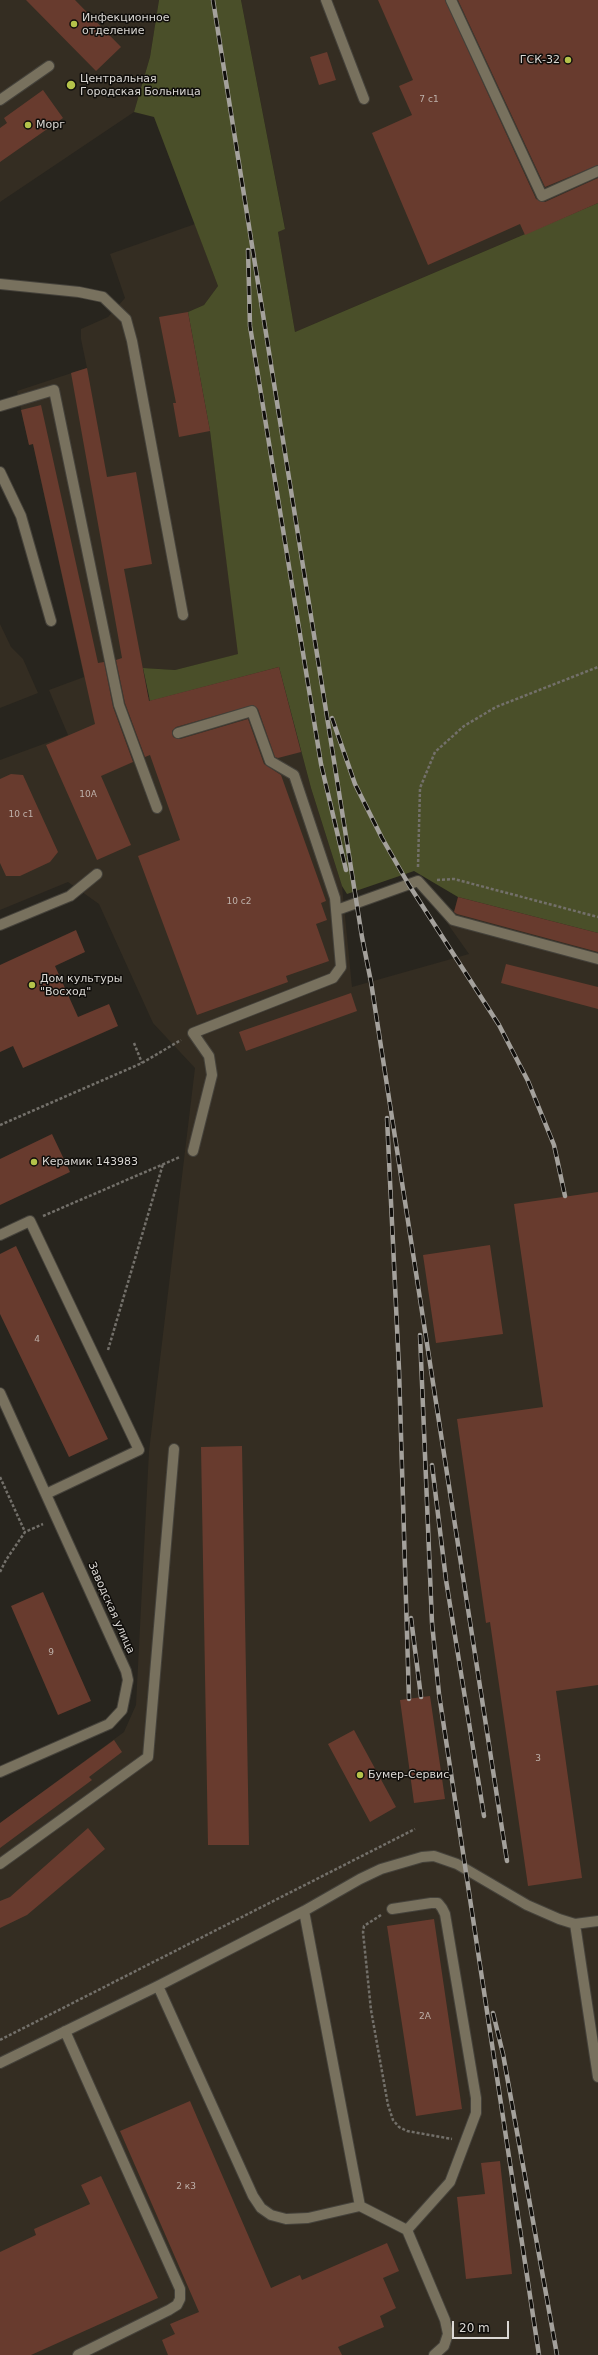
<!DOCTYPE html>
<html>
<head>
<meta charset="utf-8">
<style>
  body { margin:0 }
  #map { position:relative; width:598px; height:2355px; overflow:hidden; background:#28251e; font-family:"DejaVu Sans",sans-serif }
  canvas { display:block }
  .scale { position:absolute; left:452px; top:2321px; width:57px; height:18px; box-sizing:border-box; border:2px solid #dbd8d4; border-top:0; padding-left:5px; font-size:12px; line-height:14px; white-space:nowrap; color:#dbd8d4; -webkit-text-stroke:3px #100e0b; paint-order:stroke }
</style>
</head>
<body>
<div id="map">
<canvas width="598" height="2355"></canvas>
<div class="scale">20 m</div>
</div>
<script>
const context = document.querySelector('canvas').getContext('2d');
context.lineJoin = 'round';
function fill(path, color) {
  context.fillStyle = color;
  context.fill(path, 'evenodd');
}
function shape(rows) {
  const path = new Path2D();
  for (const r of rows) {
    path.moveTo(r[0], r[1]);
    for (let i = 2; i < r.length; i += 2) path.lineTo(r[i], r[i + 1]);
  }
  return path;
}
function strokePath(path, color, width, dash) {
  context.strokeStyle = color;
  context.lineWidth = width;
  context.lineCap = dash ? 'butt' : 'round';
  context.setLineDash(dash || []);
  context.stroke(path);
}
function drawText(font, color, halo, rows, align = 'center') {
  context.font = font + ' "DejaVu Sans",sans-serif';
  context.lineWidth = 3;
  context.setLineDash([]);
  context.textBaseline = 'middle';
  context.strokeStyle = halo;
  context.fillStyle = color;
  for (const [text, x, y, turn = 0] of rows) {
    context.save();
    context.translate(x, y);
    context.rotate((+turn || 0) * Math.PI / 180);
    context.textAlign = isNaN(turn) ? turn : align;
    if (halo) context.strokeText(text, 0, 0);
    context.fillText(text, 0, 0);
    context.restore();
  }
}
fill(shape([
  [0,0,159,0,150,57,134,112,0,202],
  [241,0,598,0,598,203,295,332,278,232,285,228],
  [195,224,218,286,204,305,188,312,210,431,239,654,175,670,143,668,148,697,279,667,311,788,342,886,352,987,469,954,445,920,449,916,453,916,458,897,598,933,598,2355,0,2355,0,1823,124,1732,136,1705,149,1451,195,1068,153,1023,99,904,68,882,0,910,0,760,68,735,49,690,84,677,33,444,29,445,17,391,87,368,81,339,81,329,108,317,125,298,110,254],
  [0,624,11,647,23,659,38,693,0,708]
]), '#342d22');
fill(shape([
  [159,0,241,0,285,229,278,232,295,332,598,203,598,933,458,897,414,871,347,894,342,886,311,788,279,667,150,701,143,668,175,670,238,654,210,431,188,312,204,305,218,286,154,117,134,112,150,57]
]), '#4a4f29');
fill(shape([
  [26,0,75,0,121,47,96,71],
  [378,0,445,0,536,199,545,202,598,178,598,203,525,235,520,224,428,265,372,133,412,115,399,86,413,80],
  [458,0,598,0,598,165,545,187],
  [327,52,336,80,319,85,310,57],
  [43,90,63,118,0,162,0,128,7,123,4,118],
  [188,312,210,431,179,437,173,403,176,403,159,317],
  [87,368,107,477,136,472,152,564,124,569,149,701,279,667,301,752,278,758,275,757,258,709,253,705,176,727,172,731,173,737,180,739,248,719,264,764,281,775,326,901,321,903,327,920,316,924,329,961,286,976,288,982,197,1015,138,856,180,840,150,755,145,757,125,703,116,660,122,658,71,373],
  [41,405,98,663,104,662,113,707,133,762,101,776,131,845,97,860,46,745,95,724,33,444,29,445,21,410],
  [11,774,23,775,58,852,50,862,20,876,6,876,0,863,0,779],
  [458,897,598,933,598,952,457,914,454,912],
  [76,930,85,952,55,966,78,1017,109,1004,118,1026,23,1068,13,1046,0,1052,0,965],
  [506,964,598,987,598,1009,501,983],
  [351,993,357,1011,246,1051,239,1032],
  [52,1134,70,1172,0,1205,0,1159],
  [598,1192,598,1685,556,1691,582,1878,528,1886,490,1622,486,1623,457,1419,543,1407,514,1204],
  [490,1245,503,1334,436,1343,423,1255],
  [16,1246,108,1439,69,1457,0,1314,0,1254],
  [242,1446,249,1845,208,1845,201,1447],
  [43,1592,91,1701,58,1715,11,1606],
  [430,1696,445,1799,414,1803,400,1700],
  [354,1730,396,1807,370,1822,328,1744],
  [114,1740,122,1752,89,1777,92,1780,0,1848,0,1823],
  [88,1828,105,1849,27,1915,0,1928,0,1901,10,1897],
  [434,1919,462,2109,416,2116,387,1926],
  [190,2101,271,2288,300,2275,302,2280,387,2243,399,2271,383,2278,396,2308,380,2316,384,2327,338,2347,342,2355,168,2355,162,2340,175,2334,170,2324,199,2312,120,2131],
  [500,2161,512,2274,466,2279,457,2197,485,2194,481,2163],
  [101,2176,158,2298,31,2355,0,2355,0,2252,36,2235,34,2229,90,2204,81,2185]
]), '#683b2e');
const minor = shape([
  [326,0,364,99],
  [451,0,542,196,598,171],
  [0,100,49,66],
  [0,284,79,292,103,297,126,319,132,341,183,615],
  [0,406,54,390,119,705,157,808],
  [0,472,21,516,51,621],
  [178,733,252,711,270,761,294,775,335,898,341,967,333,978,193,1033,209,1056,212,1075,193,1151],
  [337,910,418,881,453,920,598,959],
  [0,925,70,896,97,874],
  [0,1235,30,1221,139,1450,46,1494],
  [0,1393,126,1671,128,1680,122,1710,109,1724,0,1772],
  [0,1864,148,1757,174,1449],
  [392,1909,431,1903,438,1903,442,1908,445,1914,476,2098,476,2113,450,2182,407,2230],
  [575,1924,598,2077],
  [158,1986,253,2196,261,2208,271,2215,286,2219,308,2218,360,2206,304,1911],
  [65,2031,180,2289,180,2299,177,2305,169,2310,78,2355],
  [0,2063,158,1986,304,1911,360,1879,381,1869,422,1857,434,1856,457,1864,527,1905,559,1919,575,1924,598,1921],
  [360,2206,407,2230,445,2320,448,2334,444,2346,434,2355]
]);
strokePath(minor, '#45423b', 12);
strokePath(shape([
  [418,867,420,788,435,752,464,726,496,707,598,667],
  [437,880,454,879,598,917],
  [134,1043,142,1063],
  [0,1125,142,1063,181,1040],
  [43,1216,180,1157],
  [108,1350,163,1164],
  [0,1477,25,1532],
  [0,1572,6,1560,25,1532,43,1524],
  [381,1915,364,1926,363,1932,371,2010,388,2105,393,2120,399,2127,407,2131,452,2139],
  [0,2040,415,1829]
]), '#73706a', 2.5, [3, 2]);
strokePath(minor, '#78715e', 10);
const rail = shape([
  [213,0,362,937,371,982,507,1861],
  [248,250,250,326,321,764,346,870],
  [332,718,355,784,382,838,409,885,499,1025,528,1081,554,1145,565,1196],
  [387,1118,399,1369,409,1699],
  [420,1335,432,1623,439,1694,539,2355],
  [432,1465,446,1580,484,1816],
  [411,1618,421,1697],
  [493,2013,503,2054,557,2355]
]);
strokePath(rail, '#a4a19c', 4.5);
strokePath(rail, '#100e0b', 3, [9]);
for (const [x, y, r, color] of [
  [74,24,4,"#b4c24a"],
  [568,60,4,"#b4c24a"],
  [71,85,5,"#b4c24a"],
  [28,125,4,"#b4c24a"],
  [32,985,4,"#b4c24a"],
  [34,1162,4,"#b4c24a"],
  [360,1775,4,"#b4c24a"]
]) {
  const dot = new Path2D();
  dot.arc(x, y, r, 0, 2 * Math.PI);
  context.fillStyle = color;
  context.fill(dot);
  strokePath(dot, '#100e0b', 1.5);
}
drawText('9px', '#beb1aa', null, [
  ["7 с1",429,100],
  ["10А",88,795],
  ["10 с1",21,815],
  ["10 с2",239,902],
  ["4",37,1340],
  ["9",51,1653],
  ["3",538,1759],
  ["2А",425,2017],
  ["2 к3",186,2187]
]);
drawText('11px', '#dbd8d4', '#100e0b', [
  ["Инфекционное",82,18],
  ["отделение",82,31],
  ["ГСК-32",560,60,"right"],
  ["Центральная",80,79],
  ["Городская Больница",80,92],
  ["Морг",36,125],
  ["Дом культуры",40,979],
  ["\"Восход\"",40,992],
  ["Керамик 143983",42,1162],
  ["Бумер-Сервис",368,1775]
], 'left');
drawText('11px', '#dbd8d4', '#100e0b', [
  ["Заводская улица",111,1608,66]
]);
</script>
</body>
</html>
